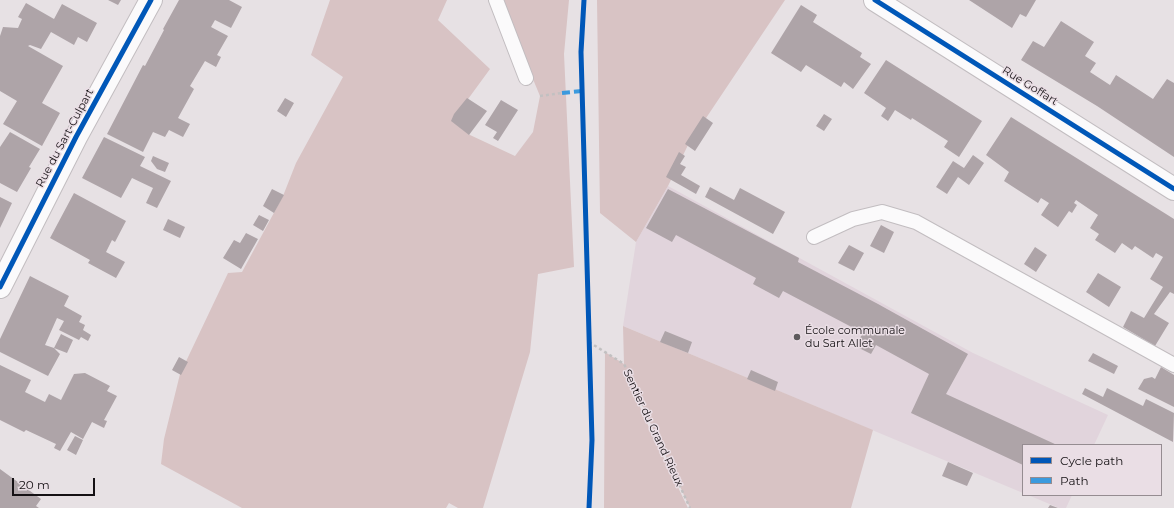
<!DOCTYPE html>
<html>
<head>
<meta charset="utf-8">
<style>
  body { margin:0 }
  #map { position:relative; width:1174px; height:508px; overflow:hidden; background:#e7e1e4; font-family:Montserrat,sans-serif }
  canvas { display:block }
  .legend { position:absolute; left:1022px; top:444px; width:140px; height:52px; box-sizing:border-box; background:#eadee5; border:1px solid #958c91; margin:0; padding:5px 7px; list-style:none; font-size:12px; color:#151114 }
  .legend li { display:flex; align-items:center; gap:8px; height:20px }
  .legend b { width:20px; border:1px solid #958c91 }
  .scale { position:absolute; left:12px; top:478px; width:83px; height:18px; box-sizing:border-box; border:2px solid #151114; border-top:0; padding-left:5px; font-size:12px; line-height:14px; white-space:nowrap; color:#151114; -webkit-text-stroke:3px #eadee5; paint-order:stroke }
</style>
</head>
<body>
<div id="map">
<canvas width="1174" height="508"></canvas>
<ul class="legend">
<li><b style="height:5px;background:#0057b8"></b>Cycle path</li>
<li><b style="height:5px;background:#3b9ade"></b>Path</li>
</ul>
<div class="scale">20 m</div>
</div>
<script>
const context = document.querySelector('canvas').getContext('2d');
context.lineJoin = 'round';
function fill(path, color) {
  context.fillStyle = color;
  context.fill(path, 'evenodd');
}
function shape(rows) {
  const path = new Path2D();
  for (const r of rows) {
    path.moveTo(r[0], r[1]);
    for (let i = 2; i < r.length; i += 2) path.lineTo(r[i], r[i + 1]);
  }
  return path;
}
function strokePath(path, color, width, dash) {
  context.strokeStyle = color;
  context.lineWidth = width;
  context.lineCap = dash ? 'butt' : 'round';
  context.setLineDash(dash || []);
  context.stroke(path);
}
function drawText(font, color, halo, rows, align = 'center') {
  context.font = font + ' Montserrat,sans-serif';
  context.lineWidth = 3;
  context.setLineDash([]);
  context.textBaseline = 'middle';
  context.strokeStyle = halo;
  context.fillStyle = color;
  for (const [text, x, y, turn = 0] of rows) {
    context.save();
    context.translate(x, y);
    context.rotate((+turn || 0) * Math.PI / 180);
    context.textAlign = isNaN(turn) ? turn : align;
    if (halo) context.strokeText(text, 0, 0);
    context.fillText(text, 0, 0);
    context.restore();
  }
}
fill(shape([
  [668,186,973,353,1108,415,1094,445,1023,445,1023,493,623,326,636,242],
  [1028,495,1072,495,1066,508,1059,508]
]), '#e1d4dc');
fill(shape([
  [330,0,447,0,438,20,490,69,452,121,470,135,515,156,533,132,540,96,500,0,569,0,564,54,574,267,538,274,530,352,483,508,458,508,449,503,446,508,242,508,161,464,164,439,180,374,228,273,242,272,283,196,296,163,343,77,311,55],
  [597,0,785,0,688,145,668,186,636,242,600,213],
  [623,326,873,430,851,508,690,508,627,373,644,417,688,508,604,508,605,352,624,364]
]), '#d8c3c4');
fill(shape([
  [108,0,121,0,118,5],
  [179,0,229,0,242,7,231,28,215,20,211,27,228,36,217,55,221,57,216,67,205,61,190,86,194,89,178,118,190,124,183,137,169,130,165,137,153,132,143,152,107,134,143,65,145,66,164,30,163,29],
  [969,0,1036,0,1026,17,1020,14,1012,28],
  [26,3,54,19,62,4,97,23,87,42,78,37,74,45,51,32,41,49,30,45,28,46,63,66,42,103,60,113,42,146,3,124,17,101,0,91,0,36,3,27,18,28,22,19,18,17],
  [801,5,817,15,813,22,862,53,860,57,871,64,853,89,844,82,841,87,806,65,801,72,771,53],
  [1061,21,1094,42,1085,56,1096,63,1090,72,1110,85,1116,75,1153,99,1167,79,1174,83,1174,157,1097,106,1021,60,1033,41,1044,47],
  [886,60,982,121,959,157,944,147,948,141,912,118,911,120,895,110,888,121,881,116,886,108,864,93],
  [285,98,294,103,286,117,277,111],
  [467,98,487,111,469,135,451,121,454,114],
  [501,100,518,110,498,141,493,138,497,132,485,125],
  [824,114,832,119,824,131,816,126],
  [703,116,713,123,695,151,685,144],
  [1011,117,1174,219,1174,294,1170,292,1154,314,1169,323,1155,346,1123,327,1131,311,1144,318,1163,287,1150,279,1163,257,1156,253,1153,258,1135,246,1132,250,1122,243,1115,253,1095,240,1099,234,1090,228,1098,215,1076,200,1074,203,1077,205,1072,213,1069,211,1058,227,1041,215,1049,203,1041,198,1038,203,1004,181,1009,172,986,155],
  [10,132,40,149,29,167,31,168,17,192,0,183,0,147],
  [104,137,145,157,140,166,171,181,157,208,146,203,153,188,132,178,121,198,82,178],
  [679,152,685,156,680,164,686,167,681,175,700,186,696,194,666,177],
  [973,155,984,163,969,185,958,177,947,194,936,187,953,161,964,168],
  [153,156,169,163,165,172,157,169,151,161],
  [710,187,734,200,740,188,785,212,773,234,705,197],
  [272,189,284,195,274,213,263,206],
  [668,189,799,258,798,262,878,304,968,354,946,394,1057,445,1023,445,1023,465,911,413,929,374,876,345,871,354,855,346,863,333,783,291,779,298,753,284,756,278,676,235,672,242,646,228],
  [74,193,126,221,115,242,112,240,106,252,125,262,116,278,88,263,90,260,50,238],
  [0,197,12,203,0,228],
  [259,215,269,220,263,231,253,225],
  [168,219,185,227,180,238,163,230],
  [881,225,894,232,884,253,870,246],
  [246,233,258,239,241,269,223,258,234,240,240,243],
  [849,245,864,253,854,271,838,263],
  [1035,247,1047,255,1036,272,1024,264],
  [1098,273,1121,287,1109,307,1086,292],
  [30,276,69,296,64,306,82,316,79,322,85,325,83,330,91,335,88,341,81,337,79,340,59,330,64,321,57,318,45,345,54,348,60,354,48,376,0,352,0,339],
  [665,331,692,342,688,353,660,342],
  [61,334,73,340,67,353,54,348],
  [1093,353,1118,366,1114,374,1088,361],
  [179,357,188,362,181,375,172,370],
  [0,365,31,380,25,392,45,402,49,394,61,400,74,374,85,373,110,386,107,391,117,396,104,420,107,421,104,428,92,422,83,439,71,432,60,451,54,448,56,444,26,430,24,432,0,420],
  [1161,367,1174,375,1174,407,1138,389,1144,379,1152,377,1155,379],
  [751,370,778,382,775,391,747,379],
  [1085,388,1103,397,1107,388,1143,406,1146,399,1174,413,1173,442,1082,394],
  [75,436,83,440,76,455,67,450],
  [948,462,973,473,967,486,942,476],
  [0,469,41,499,36,506,39,508,0,508],
  [1050,505,1058,508,1048,508]
]), '#aea4a8');
const service = shape([
  [496,0,526,78],
  [814,237,853,219,882,212,916,222,1174,365]
]);
const minor = shape([
  [875,0,1174,189],
  [0,287,76,137,151,0]
]);
strokePath(service, '#c2bdc0', 16);
strokePath(minor, '#c2bdc0', 24);
strokePath(shape([
  [540,96,562,93],
  [589,342,624,364,690,508]
]), '#c2c0c1', 2.5, [3, 3]);
strokePath(service, '#fbfafb', 14);
strokePath(minor, '#fbfafb', 22);
strokePath(shape([
  [562,93,582,91]
]), '#3b9ade', 4, [8, 4]);
strokePath(shape([
  [584,0,581,52,592,440,589,508],
  [875,0,1174,189],
  [0,287,76,137,151,0]
]), '#0057b8', 5);
for (const [x, y, r, color] of [
  [797,337,4,"#5e5a5d"]
]) {
  const dot = new Path2D();
  dot.arc(x, y, r, 0, 2 * Math.PI);
  context.fillStyle = color;
  context.fill(dot);
  strokePath(dot, '#eadee5', 1.5);
}
drawText('11px', '#151114', '#eadee5', [
  ["Rue Goffart",1030,86,32],
  ["Rue du Sart-Culpart",65,138,-62],
  ["Sentier du Grand Rieux",653,428,65]
]);
drawText('11px', '#151114', '#eadee5', [
  ["École communale",805,331],
  ["du Sart Allet",805,344]
], 'left');
</script>
</body>
</html>
